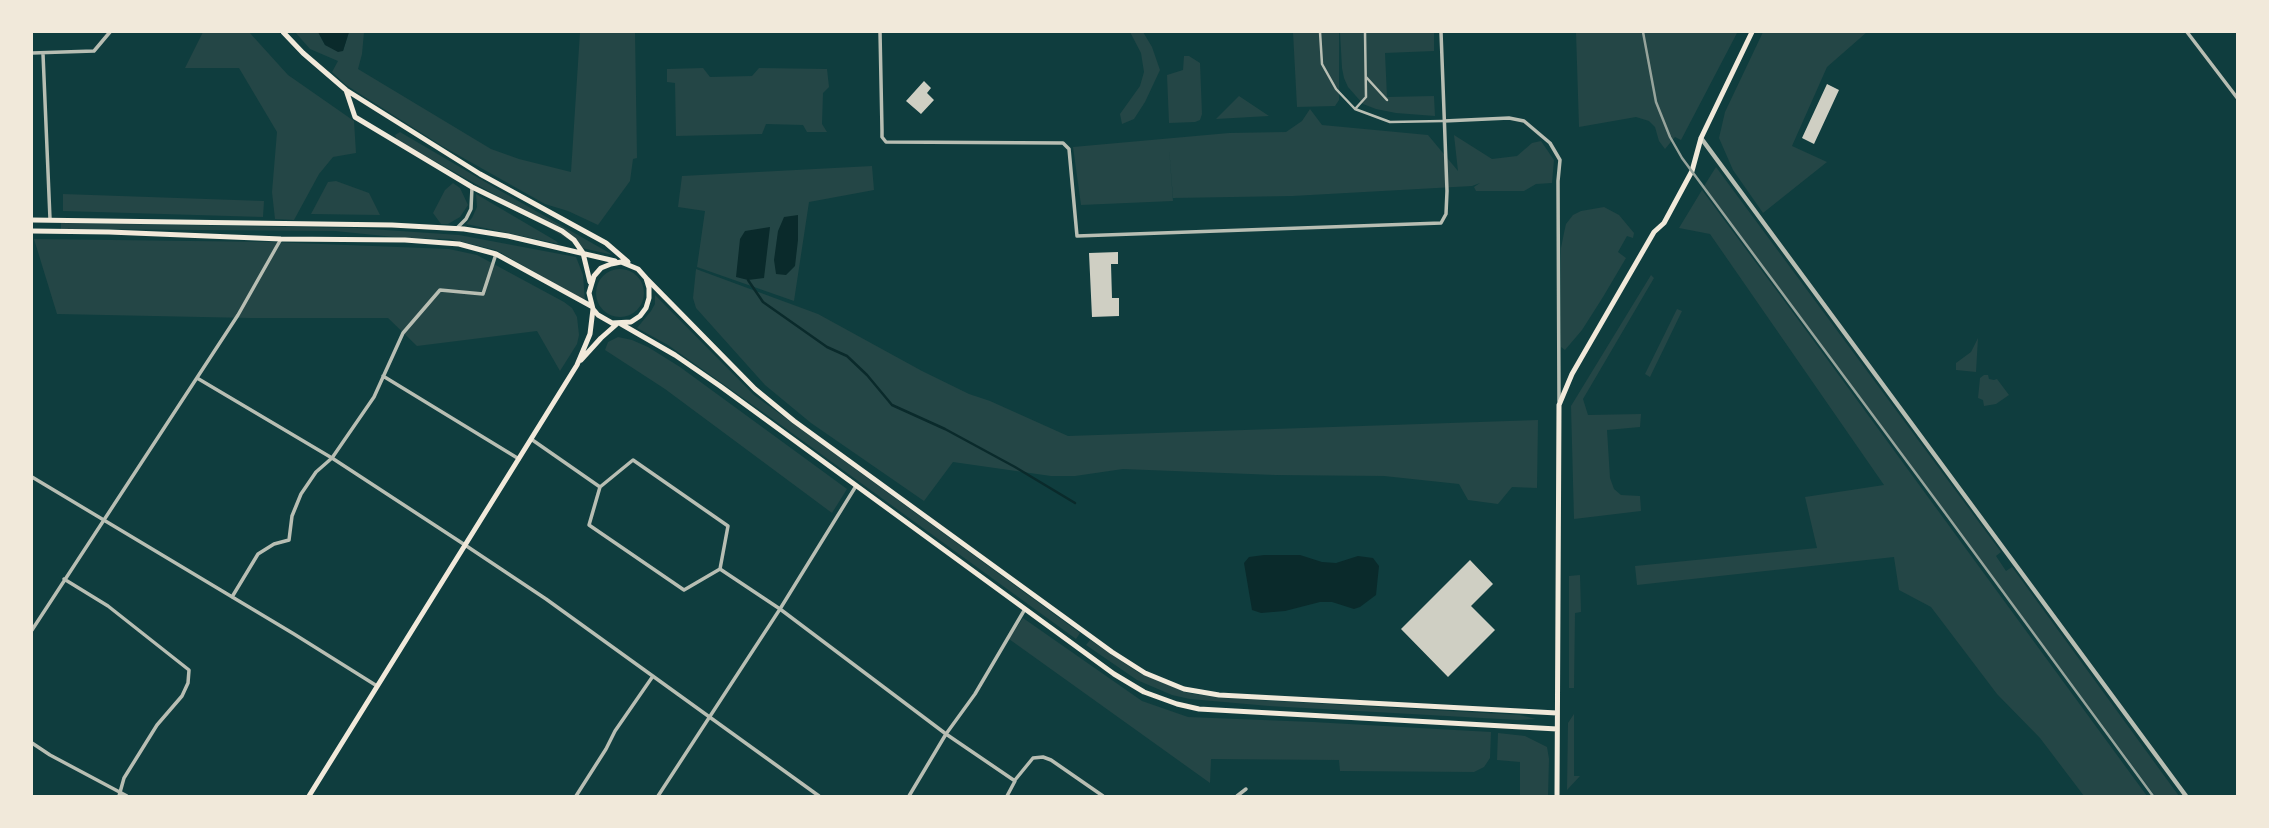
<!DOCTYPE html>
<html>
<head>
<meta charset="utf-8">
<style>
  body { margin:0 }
  #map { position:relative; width:2269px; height:828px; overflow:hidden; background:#0f3d3e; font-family:"Alegreya Sans",sans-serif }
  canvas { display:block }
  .frame { position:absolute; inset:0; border:33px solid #f1e9da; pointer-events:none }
</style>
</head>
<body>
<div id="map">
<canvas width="2269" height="828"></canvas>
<div class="frame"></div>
</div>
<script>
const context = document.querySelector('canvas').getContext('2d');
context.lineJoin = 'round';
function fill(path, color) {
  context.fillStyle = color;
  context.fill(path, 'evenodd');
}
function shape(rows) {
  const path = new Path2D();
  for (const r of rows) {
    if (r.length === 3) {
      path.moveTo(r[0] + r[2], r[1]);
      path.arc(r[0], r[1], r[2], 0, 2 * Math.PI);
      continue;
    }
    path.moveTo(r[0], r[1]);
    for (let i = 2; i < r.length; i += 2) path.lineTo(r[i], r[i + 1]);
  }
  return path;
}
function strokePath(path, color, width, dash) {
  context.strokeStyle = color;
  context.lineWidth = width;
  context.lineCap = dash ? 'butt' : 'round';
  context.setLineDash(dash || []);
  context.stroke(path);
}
fill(shape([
  [203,32,249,32,288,75,354,121,356,153,333,157,319,174,294,220,275,219,272,192,277,132,239,68,185,68],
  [295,32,318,32,325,45,343,51,349,32,364,32,362,54,358,69,491,149,519,159,571,172,580,32,635,32,637,158,633,159,630,181,598,225,568,211,545,204,442,146,346,85,332,72,338,61,310,49],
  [1130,32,1143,32,1152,47,1160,70,1145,102,1134,119,1122,124,1120,114,1140,86,1144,72,1141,53],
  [1293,32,1339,32,1339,100,1335,106,1297,107],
  [1340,32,1434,32,1434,51,1385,53,1387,97,1434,96,1435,116,1396,113,1376,109,1363,104,1348,87,1344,78,1342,68],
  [1576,32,1734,32,1737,33,1681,140,1675,137,1665,149,1659,141,1655,127,1649,121,1636,117,1579,127],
  [1763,32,1867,32,1827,67,1792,146,1827,162,1763,213,1733,170,1719,138,1725,112],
  [1184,56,1189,56,1200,63,1202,114,1200,120,1195,122,1169,123,1167,75,1183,70],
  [703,68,710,77,752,76,759,68,827,69,829,87,823,93,822,124,827,132,807,132,803,125,766,124,762,134,676,136,675,83,667,82,667,69],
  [1239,96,1269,116,1216,119],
  [1310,109,1322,125,1428,135,1458,171,1454,135,1492,159,1517,156,1532,143,1541,141,1554,160,1552,183,1536,184,1524,191,1476,191,1474,187,1480,183,1472,186,1292,196,1173,198,1169,147,1173,201,1081,205,1073,147,1229,133,1286,132,1302,121],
  [400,132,499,190,613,255,582,248,499,197,397,140,395,135],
  [872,166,874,190,809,202,794,301,697,267,705,211,678,207,682,176],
  [1716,167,2001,552,1996,556,2006,571,2012,567,2179,796,2155,796,1704,186],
  [336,181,369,193,380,215,311,214,328,182],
  [453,183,460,188,468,205,460,217,448,224,441,224,433,213,445,190],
  [1702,190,1794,314,2147,796,2084,796,2040,738,1997,694,1931,607,1899,590,1894,557,1637,585,1635,566,1817,548,1805,497,1884,485,1710,234,1679,228],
  [63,194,264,201,263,217,63,211],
  [476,194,556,241,559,244,466,224,472,218,477,207],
  [1604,207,1619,215,1634,233,1633,238,1627,236,1618,252,1626,258,1603,297,1582,330,1565,350,1561,347,1561,248,1564,233,1566,224,1573,215,1581,211],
  [61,223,356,228,459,235,576,257,583,275,585,301,496,250,450,239,404,238,335,231,61,229],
  [34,239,271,242,449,249,477,255,564,302,572,308,577,317,579,335,577,344,560,371,537,331,417,346,388,318,250,318,57,314],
  [696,269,818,314,922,371,969,394,990,401,1068,436,1538,420,1537,488,1512,487,1498,504,1468,500,1459,484,1384,476,1275,475,1123,469,1075,476,1051,476,953,462,924,501,811,423,765,385,696,308,693,298],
  [620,293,24],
  [1651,275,1654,278,1583,399,1588,415,1641,414,1640,427,1607,430,1610,478,1614,489,1621,495,1640,496,1641,511,1574,519,1571,406],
  [655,295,754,395,1080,633,1076,639,774,420,668,345,637,328,651,311,655,304],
  [1677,309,1682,311,1650,377,1645,374],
  [618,337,632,340,648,347,680,367,847,489,832,513,665,389,605,350,608,342],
  [1978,338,1976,372,1956,370,1956,363,1971,352],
  [1984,375,1988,375,1989,379,1994,380,1997,379,2009,395,1996,404,1984,406,1983,400,1978,398,1980,378],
  [1580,575,1581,612,1575,613,1574,688,1569,688,1569,576],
  [1023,618,1142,701,1188,717,1313,722,1491,732,1490,758,1484,767,1474,772,1340,771,1339,760,1211,759,1210,783,1009,639],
  [1090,640,1139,673,1188,693,1222,698,1520,715,1536,719,1518,720,1269,706,1190,699,1172,695,1137,680,1086,645],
  [1574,714,1574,776,1580,776,1567,790,1568,723],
  [1498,733,1525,736,1547,747,1549,759,1548,796,1520,796,1520,762,1497,760]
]), '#244646');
fill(shape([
  [318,32,349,32,343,51,338,52,325,45],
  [798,215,798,240,795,266,786,275,776,274,774,260,778,231,784,217],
  [770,227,764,278,748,280,736,277,740,239,745,231],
  [1264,555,1300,555,1322,562,1336,563,1358,556,1373,558,1379,566,1376,595,1360,607,1354,609,1332,602,1320,602,1285,611,1261,613,1252,610,1244,563,1249,557]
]), '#0a2a2b');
strokePath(shape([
  [748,280,763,302,827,347,847,356,867,375,892,405,945,429,1015,467,1075,503]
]), '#0a2a2b', 2.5);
fill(shape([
  [924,81,931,88,927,93,934,100,921,114,906,101],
  [1827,84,1839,90,1814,144,1802,138],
  [1118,252,1118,264,1111,264,1112,298,1119,298,1119,316,1092,317,1089,253],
  [1470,560,1493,584,1471,606,1495,630,1448,677,1401,629]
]), '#cfcfc3');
strokePath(shape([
  [1320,32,1322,64,1336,89,1355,109,1390,122,1443,121],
  [1366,77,1387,100],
  [1356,108,1366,97,1365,32]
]), '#b8beb3', 2.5);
strokePath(shape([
  [880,32,882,130,882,137,886,142,1063,143,1069,149,1077,236,1441,223,1446,214,1447,191,1441,32],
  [2187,32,2238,99],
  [32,53,94,51,110,32],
  [43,54,50,219],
  [1444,121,1509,118,1524,121,1550,143,1560,160,1558,181,1559,401],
  [457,228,466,219,471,209,472,187],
  [383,376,519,459],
  [197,378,332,458,465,545,546,599,819,796],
  [531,439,600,487,589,525,684,590,720,569,780,609,946,734,1015,781,1007,796],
  [32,477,294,634,377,686],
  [600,487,633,460,728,526,720,569],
  [64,579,108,606,189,670,188,683,182,696,157,725,124,778,119,796],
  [232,597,258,554,274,544,289,540,292,516,301,494,316,472,332,458,374,397,403,333,440,290,483,294,496,254],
  [32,630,238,315,281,239],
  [32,743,50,755,127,796],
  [1015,780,1033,758,1043,757,1051,760,1103,796],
  [576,796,606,749,615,731,653,676],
  [658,796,780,609,856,486],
  [909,796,946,734,975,694,1025,609],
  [1237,796,1246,789]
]), '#b8beb3', 3.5);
strokePath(shape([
  [1701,138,2186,796]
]), '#b8beb3', 4.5);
strokePath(shape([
  [283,32,303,53,346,90,480,174,606,243,628,262],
  [346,90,355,117,472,187,562,231,574,240,583,253,590,282],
  [32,220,392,225,464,229,508,236,615,261],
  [32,231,109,232,281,239,405,240,459,244,496,254,591,306],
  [646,278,755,389,794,421,1112,652,1145,673,1184,689,1219,695,1557,713],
  [621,324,675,355,720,386,1114,674,1144,692,1177,704,1199,709,1557,729],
  [581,360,601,338,618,323],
  [309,796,577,365,590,334,593,309,589,293,594,276,601,268,611,264,621,262,638,269,646,278,649,288,649,298,646,308,640,316,631,322,612,323,598,315,593,309],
  [1557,796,1559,405,1572,374,1654,232,1664,223,1692,171,1701,138,1752,32]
]), '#f1e9da', 5);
strokePath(shape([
  [1643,32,1656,102,1670,137,1682,158,1943,510,2153,796]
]), '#97a49c', 2.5);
</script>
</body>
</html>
